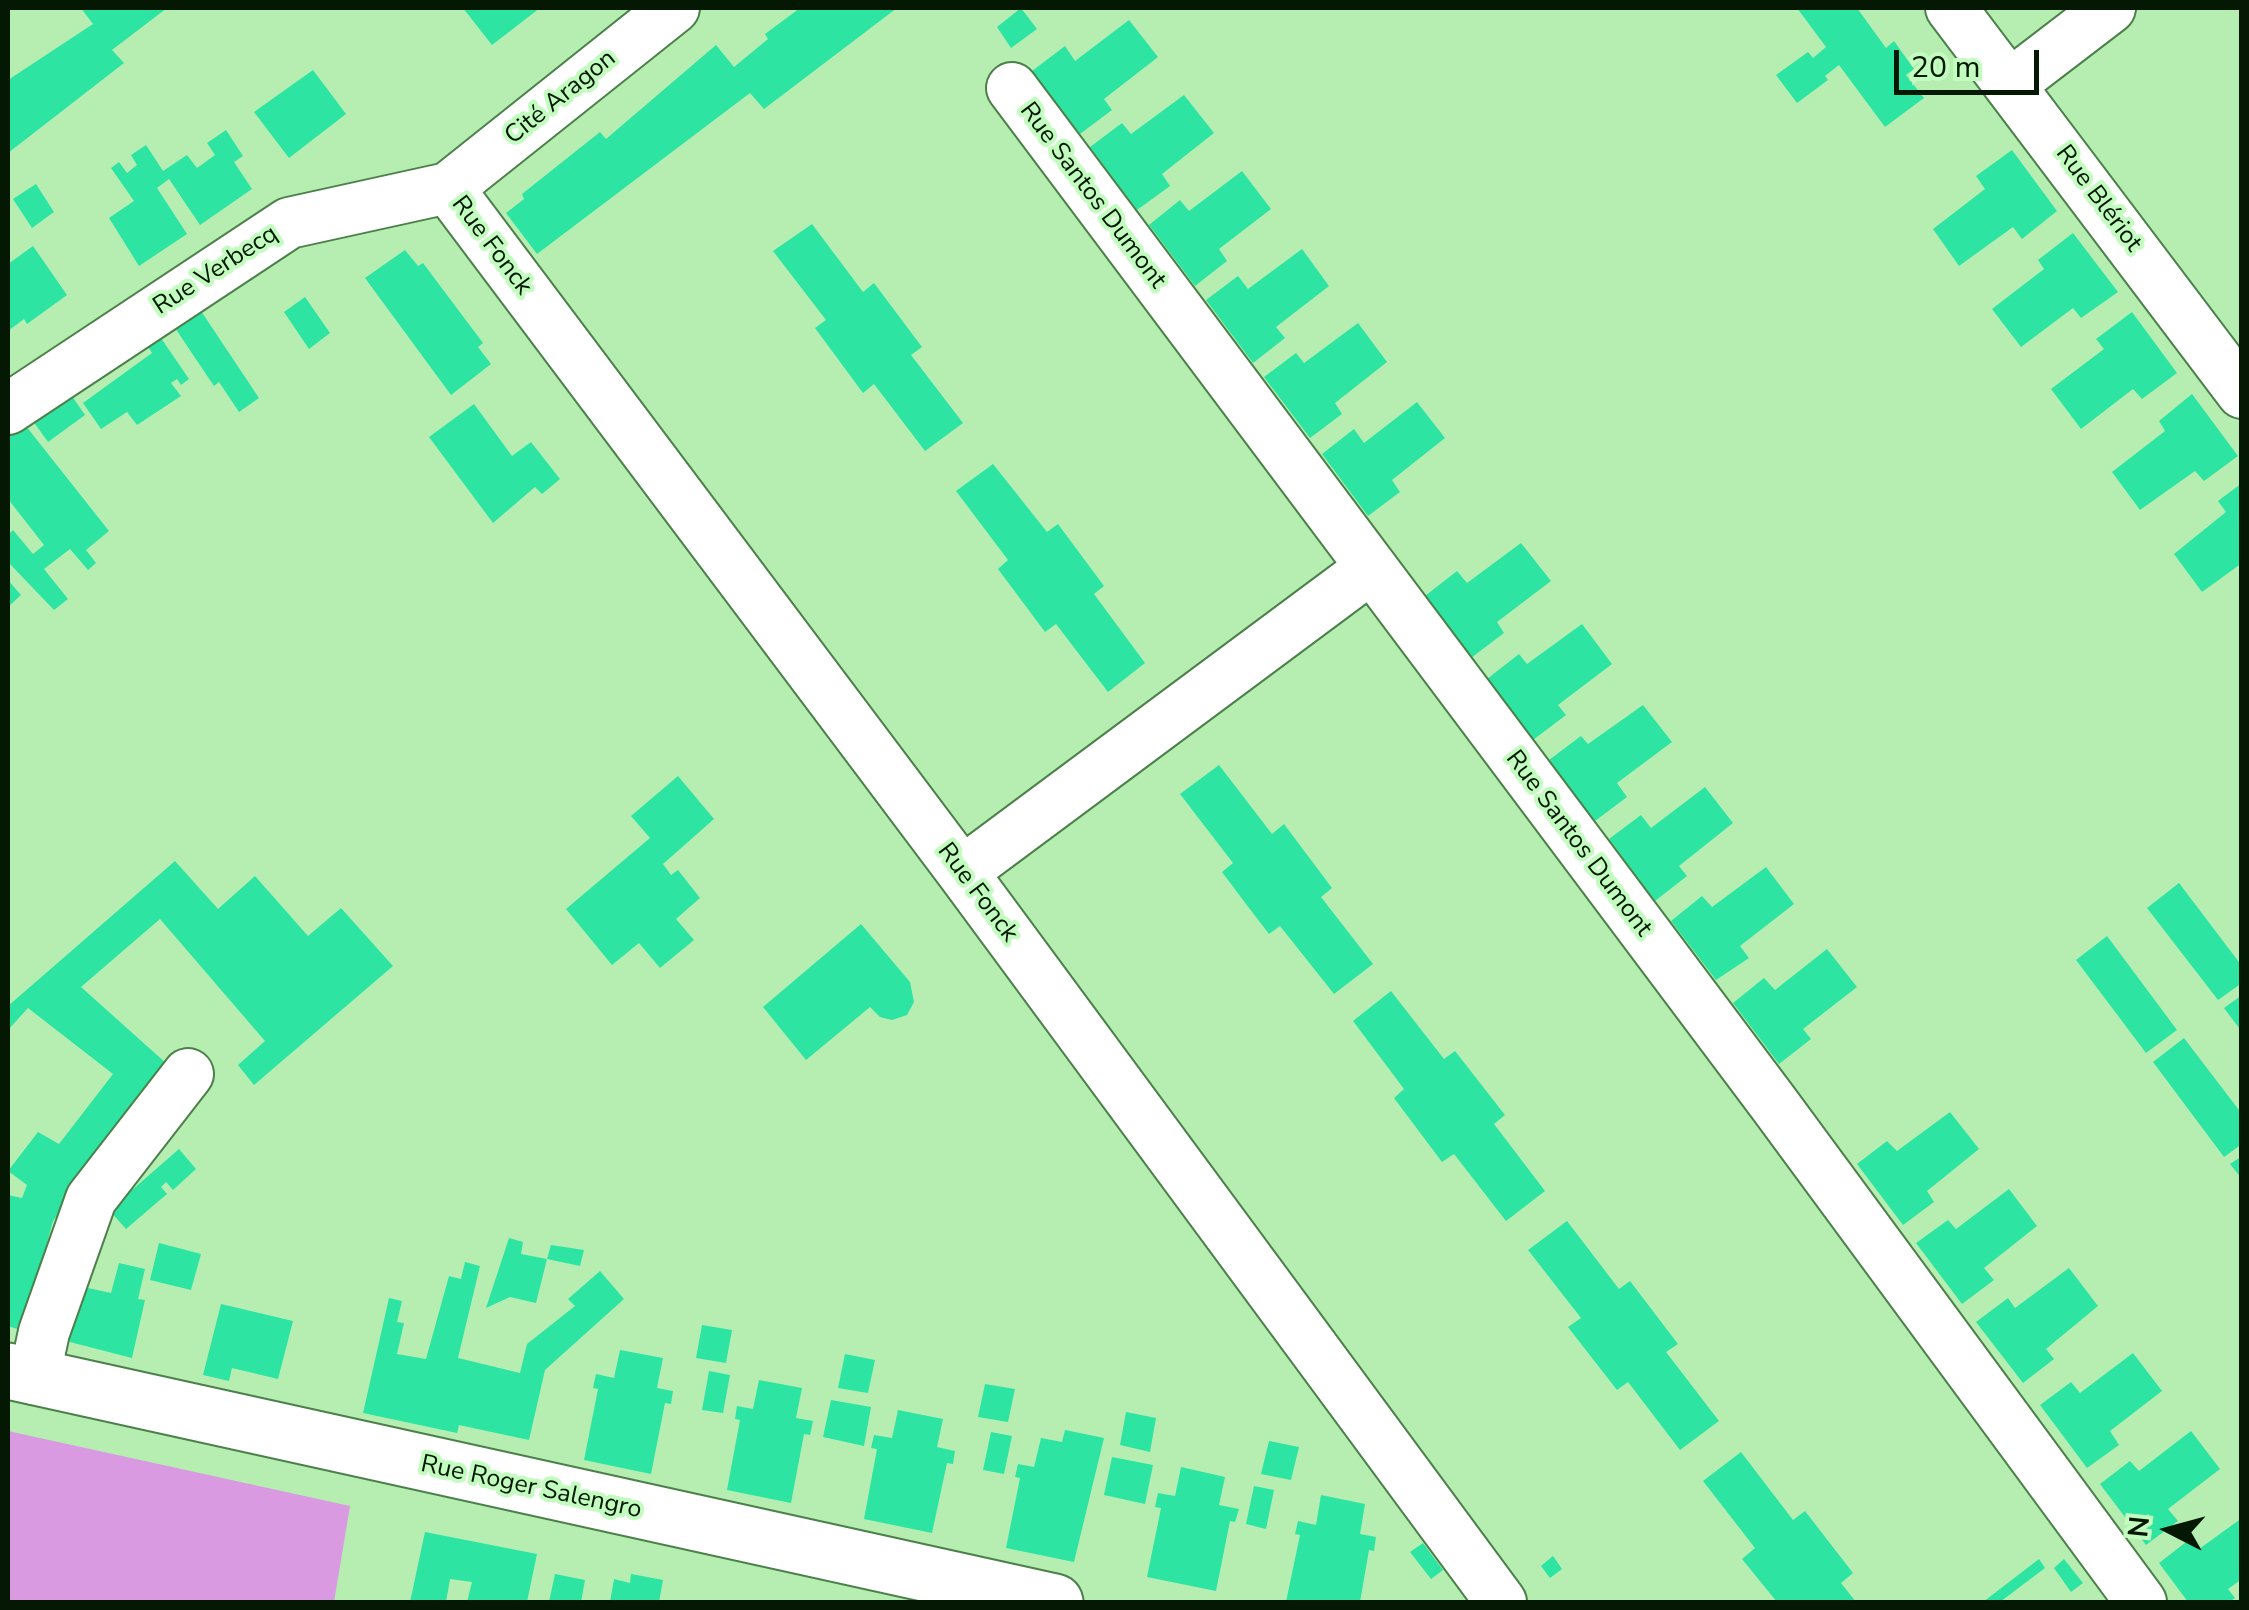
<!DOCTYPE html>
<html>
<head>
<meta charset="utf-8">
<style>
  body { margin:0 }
  #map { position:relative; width:2249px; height:1610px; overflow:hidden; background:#b6eeb2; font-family:"Nunito Sans",sans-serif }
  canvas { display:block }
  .frame { position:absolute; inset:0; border:10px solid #041804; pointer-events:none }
  .north { position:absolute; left:2119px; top:1480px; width:100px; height:100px; -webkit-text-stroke:8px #c3fcbf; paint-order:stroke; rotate:276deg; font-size:28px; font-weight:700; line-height:40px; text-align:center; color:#041804 }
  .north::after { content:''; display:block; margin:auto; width:35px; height:45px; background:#041804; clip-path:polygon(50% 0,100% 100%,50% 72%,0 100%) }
  .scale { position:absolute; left:1894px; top:50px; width:145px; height:45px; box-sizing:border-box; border:5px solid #041804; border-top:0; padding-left:12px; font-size:30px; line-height:35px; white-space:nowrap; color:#041804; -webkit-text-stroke:8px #c3fcbf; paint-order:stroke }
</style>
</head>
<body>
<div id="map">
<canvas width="2249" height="1610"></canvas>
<div class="frame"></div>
<div class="north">N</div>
<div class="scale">20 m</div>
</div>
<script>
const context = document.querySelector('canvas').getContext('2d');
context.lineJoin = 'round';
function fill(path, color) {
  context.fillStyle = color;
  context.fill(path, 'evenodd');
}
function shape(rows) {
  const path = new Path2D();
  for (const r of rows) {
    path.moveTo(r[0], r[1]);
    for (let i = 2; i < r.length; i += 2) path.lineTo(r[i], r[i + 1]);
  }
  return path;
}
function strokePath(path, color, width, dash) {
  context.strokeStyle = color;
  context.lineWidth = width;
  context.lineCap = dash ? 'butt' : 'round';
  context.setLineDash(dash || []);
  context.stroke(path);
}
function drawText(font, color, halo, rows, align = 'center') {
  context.font = font + ' "Nunito Sans",sans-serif';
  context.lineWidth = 8;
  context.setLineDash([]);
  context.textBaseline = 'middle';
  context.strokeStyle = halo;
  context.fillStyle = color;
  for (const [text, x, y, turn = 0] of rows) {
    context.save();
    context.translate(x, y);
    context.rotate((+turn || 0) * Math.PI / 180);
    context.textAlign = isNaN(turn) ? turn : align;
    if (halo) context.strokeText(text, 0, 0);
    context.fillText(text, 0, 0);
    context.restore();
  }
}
fill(shape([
  [8,1431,350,1506,334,1602,8,1602]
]), '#da9ae1');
fill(shape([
  [81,8,167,8,112,50,124,63,8,153,8,80,93,24],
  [463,8,540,8,492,45],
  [800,8,897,8,764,109,750,93,537,254,506,213,524,199,522,194,600,132,606,139,716,45,734,67,768,39,765,34],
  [1021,8,1037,29,1011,48,997,27],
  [1797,8,1857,8,1886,48,1894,41,1914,69,1906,75,1924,98,1885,127,1839,65,1825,76,1828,80,1797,103,1776,75,1808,52,1813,58,1826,47],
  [1129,20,1158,57,1104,99,1112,110,1080,134,1032,71,1065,46,1075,61],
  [313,70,346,114,289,158,254,112],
  [1184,95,1214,133,1162,174,1170,186,1137,210,1090,147,1122,123,1131,134],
  [226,130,243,156,234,162,252,189,200,225,169,179,157,188,187,234,139,266,109,218,134,201,111,168,119,162,127,173,137,165,131,155,146,145,163,171,187,155,197,168,215,155,207,143],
  [2012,150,2057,211,2022,239,2013,227,1959,266,1933,229,1985,189,1976,176],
  [1242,171,1271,209,1219,249,1227,261,1195,286,1149,225,1180,200,1189,211],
  [36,184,54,212,32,228,13,199],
  [812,224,863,292,874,283,922,347,911,355,963,423,925,451,874,384,863,393,815,328,826,320,773,251],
  [2073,233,2118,292,2081,318,2073,308,2021,347,1992,309,2044,269,2038,260],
  [33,246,67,295,27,324,24,319,8,331,8,264],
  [1302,249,1329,286,1276,327,1285,338,1253,363,1206,300,1238,276,1248,289],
  [405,250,418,266,423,263,483,343,478,347,491,364,451,395,365,278],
  [305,297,330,333,309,349,284,312],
  [193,299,259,398,239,412,219,382,214,386,167,316],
  [2132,312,2177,373,2142,399,2133,389,2081,429,2051,389,2104,349,2096,339],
  [150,322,189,379,181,385,177,379,171,383,181,396,137,425,127,412,101,429,83,403,152,353,137,330],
  [1358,323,1387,362,1335,403,1342,414,1310,438,1264,377,1296,353,1304,363],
  [63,383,85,415,48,442,25,410],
  [2192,394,2238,456,2204,481,2195,471,2140,510,2112,472,2165,431,2159,421],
  [1417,402,1445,438,1392,480,1400,492,1368,516,1322,454,1354,429,1364,443],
  [474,404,512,456,531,442,560,479,542,494,535,487,493,523,429,437],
  [18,416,109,531,86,550,96,563,88,570,70,549,44,569,68,599,54,610,8,562,8,535,13,530,33,554,44,545,8,499,8,423],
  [993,464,1047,532,1058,524,1104,586,1094,594,1145,663,1108,692,1056,624,1045,632,998,569,1008,560,956,491],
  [2242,483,2242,563,2202,592,2174,554,2226,512,2218,501],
  [1521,543,1551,581,1497,622,1504,633,1471,658,1425,596,1457,571,1467,583],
  [8,580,21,595,8,607],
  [1582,624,1612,664,1558,705,1566,715,1533,740,1487,679,1519,654,1527,664],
  [1643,705,1672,742,1617,783,1627,797,1595,821,1549,760,1581,736,1588,744],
  [1219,765,1272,834,1284,824,1332,888,1321,897,1373,964,1334,994,1280,926,1269,934,1246,904,1222,872,1233,863,1180,794],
  [678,776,714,819,663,864,671,875,678,870,700,898,676,919,694,940,660,968,639,943,612,965,566,909,650,838,631,816],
  [1705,787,1733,823,1679,866,1687,876,1655,901,1609,839,1641,815,1651,828],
  [175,861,218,909,255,876,308,936,341,908,393,966,254,1085,238,1065,265,1041,160,919,81,987,167,1064,53,1221,23,1331,8,1326,8,1195,22,1198,27,1185,8,1171,38,1132,59,1144,113,1074,28,1008,8,1030,8,1006],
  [1766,867,1794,904,1740,946,1749,958,1716,980,1671,921,1702,896,1712,907],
  [2179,883,2242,966,2242,983,2218,1000,2147,908],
  [861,924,910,982,914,1002,907,1015,892,1020,880,1017,870,1007,806,1060,763,1007],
  [2107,936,2177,1030,2146,1053,2076,960],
  [1827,949,1857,987,1803,1029,1811,1039,1779,1064,1733,1003,1764,978,1775,990],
  [1391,991,1444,1059,1455,1051,1505,1115,1494,1124,1545,1191,1506,1221,1454,1154,1442,1162,1394,1098,1404,1089,1353,1021],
  [2242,995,2242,1032,2224,1008],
  [2184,1038,2242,1114,2242,1144,2224,1157,2153,1062],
  [1950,1112,1979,1149,1927,1191,1934,1202,1903,1225,1857,1164,1887,1141,1897,1151],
  [179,1149,196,1169,173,1190,166,1182,161,1187,167,1194,126,1229,109,1210],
  [2242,1156,2242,1179,2230,1164],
  [2009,1189,2037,1226,1984,1268,1994,1280,1962,1304,1916,1243,1948,1220,1956,1229],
  [1567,1221,1619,1289,1630,1281,1678,1344,1666,1352,1719,1421,1680,1450,1628,1382,1617,1390,1592,1358,1568,1327,1581,1318,1528,1250],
  [509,1238,523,1242,521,1254,547,1259,536,1303,510,1297,486,1308],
  [159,1243,201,1254,191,1290,150,1280],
  [551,1245,584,1250,580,1266,547,1259],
  [465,1262,480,1266,458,1358,520,1373,527,1344,575,1306,568,1299,600,1271,624,1299,545,1370,529,1440,459,1425,457,1433,363,1413,389,1298,402,1301,397,1322,404,1323,397,1354,426,1359,449,1276,461,1279],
  [119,1263,145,1269,138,1299,145,1300,132,1358,66,1341,79,1286,111,1293],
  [2069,1268,2098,1306,2046,1349,2054,1359,2023,1383,1976,1322,2008,1298,2015,1308],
  [221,1304,293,1321,278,1379,232,1368,229,1381,203,1375],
  [702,1325,732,1330,726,1363,696,1358],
  [620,1350,663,1358,657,1388,673,1391,671,1404,665,1403,651,1474,584,1460,598,1389,593,1388,596,1374,614,1378],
  [2133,1353,2162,1391,2110,1431,2119,1445,2087,1468,2040,1405,2071,1382,2080,1393],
  [845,1354,875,1360,868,1393,838,1388],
  [709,1371,730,1375,723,1413,702,1410],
  [759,1380,802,1388,796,1418,813,1421,810,1435,804,1434,791,1503,727,1490,740,1420,735,1419,737,1406,753,1409],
  [985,1384,1015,1389,1008,1422,978,1417],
  [831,1400,871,1407,864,1446,823,1437],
  [898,1410,943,1419,937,1447,955,1451,953,1464,947,1463,932,1533,864,1519,877,1449,871,1448,874,1435,892,1438],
  [1126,1412,1156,1418,1150,1452,1120,1445],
  [1065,1430,1104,1438,1074,1562,1006,1548,1020,1478,1015,1477,1018,1464,1034,1467,1041,1438,1062,1442],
  [2191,1431,2220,1469,2168,1509,2178,1521,2146,1545,2100,1484,2130,1461,2139,1471],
  [991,1432,1012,1436,1004,1474,983,1470],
  [1269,1441,1299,1447,1291,1480,1261,1474],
  [1741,1452,1793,1520,1805,1511,1853,1573,1841,1583,1856,1602,1777,1602,1742,1559,1755,1548,1703,1481],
  [1112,1457,1153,1465,1145,1504,1104,1495],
  [1181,1467,1225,1477,1219,1505,1239,1509,1235,1522,1230,1521,1216,1591,1147,1577,1161,1508,1155,1507,1158,1493,1175,1496],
  [1254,1486,1274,1490,1266,1529,1246,1524],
  [1321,1495,1365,1504,1360,1534,1376,1537,1374,1551,1369,1550,1360,1602,1286,1602,1300,1535,1295,1534,1298,1521,1316,1525],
  [2242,1518,2242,1579,2228,1589,2235,1598,2229,1602,2188,1602,2159,1563,2190,1539,2199,1549],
  [425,1532,537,1554,527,1602,467,1602,472,1582,450,1579,446,1602,410,1602],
  [1423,1543,1443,1570,1431,1579,1410,1552],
  [1553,1556,1562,1569,1550,1578,1541,1566],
  [2039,1559,2045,1568,2000,1602,1983,1602],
  [2064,1559,2083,1583,2071,1592,2054,1568],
  [555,1574,585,1580,581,1602,549,1602],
  [631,1574,663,1580,659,1602,610,1602,614,1579,630,1583]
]), '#2de4a3');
const minor = shape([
  [1951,8,2242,393],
  [2012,83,2110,8],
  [1012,88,1774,1104,2141,1602],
  [448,188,962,872,1501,1602],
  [8,409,289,223,448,188,674,8],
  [962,872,1371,568],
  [34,1379,44,1332,91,1199,188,1074]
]);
const major = shape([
  [8,1371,1055,1602]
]);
strokePath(minor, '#4c804a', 54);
strokePath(major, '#4c804a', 59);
strokePath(minor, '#fff', 50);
strokePath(major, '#fff', 55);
drawText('25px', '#041804', '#c3fcbf', [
  ["Cité Aragon",561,98,-39],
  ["Rue Santos Dumont",1092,196,53],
  ["Rue Blériot",2098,199,53],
  ["Rue Fonck",491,246,53],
  ["Rue Verbecq",216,271,-33],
  ["Rue Santos Dumont",1578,844,53],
  ["Rue Fonck",977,893,53],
  ["Rue Roger Salengro",531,1488,12]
]);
</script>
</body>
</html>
